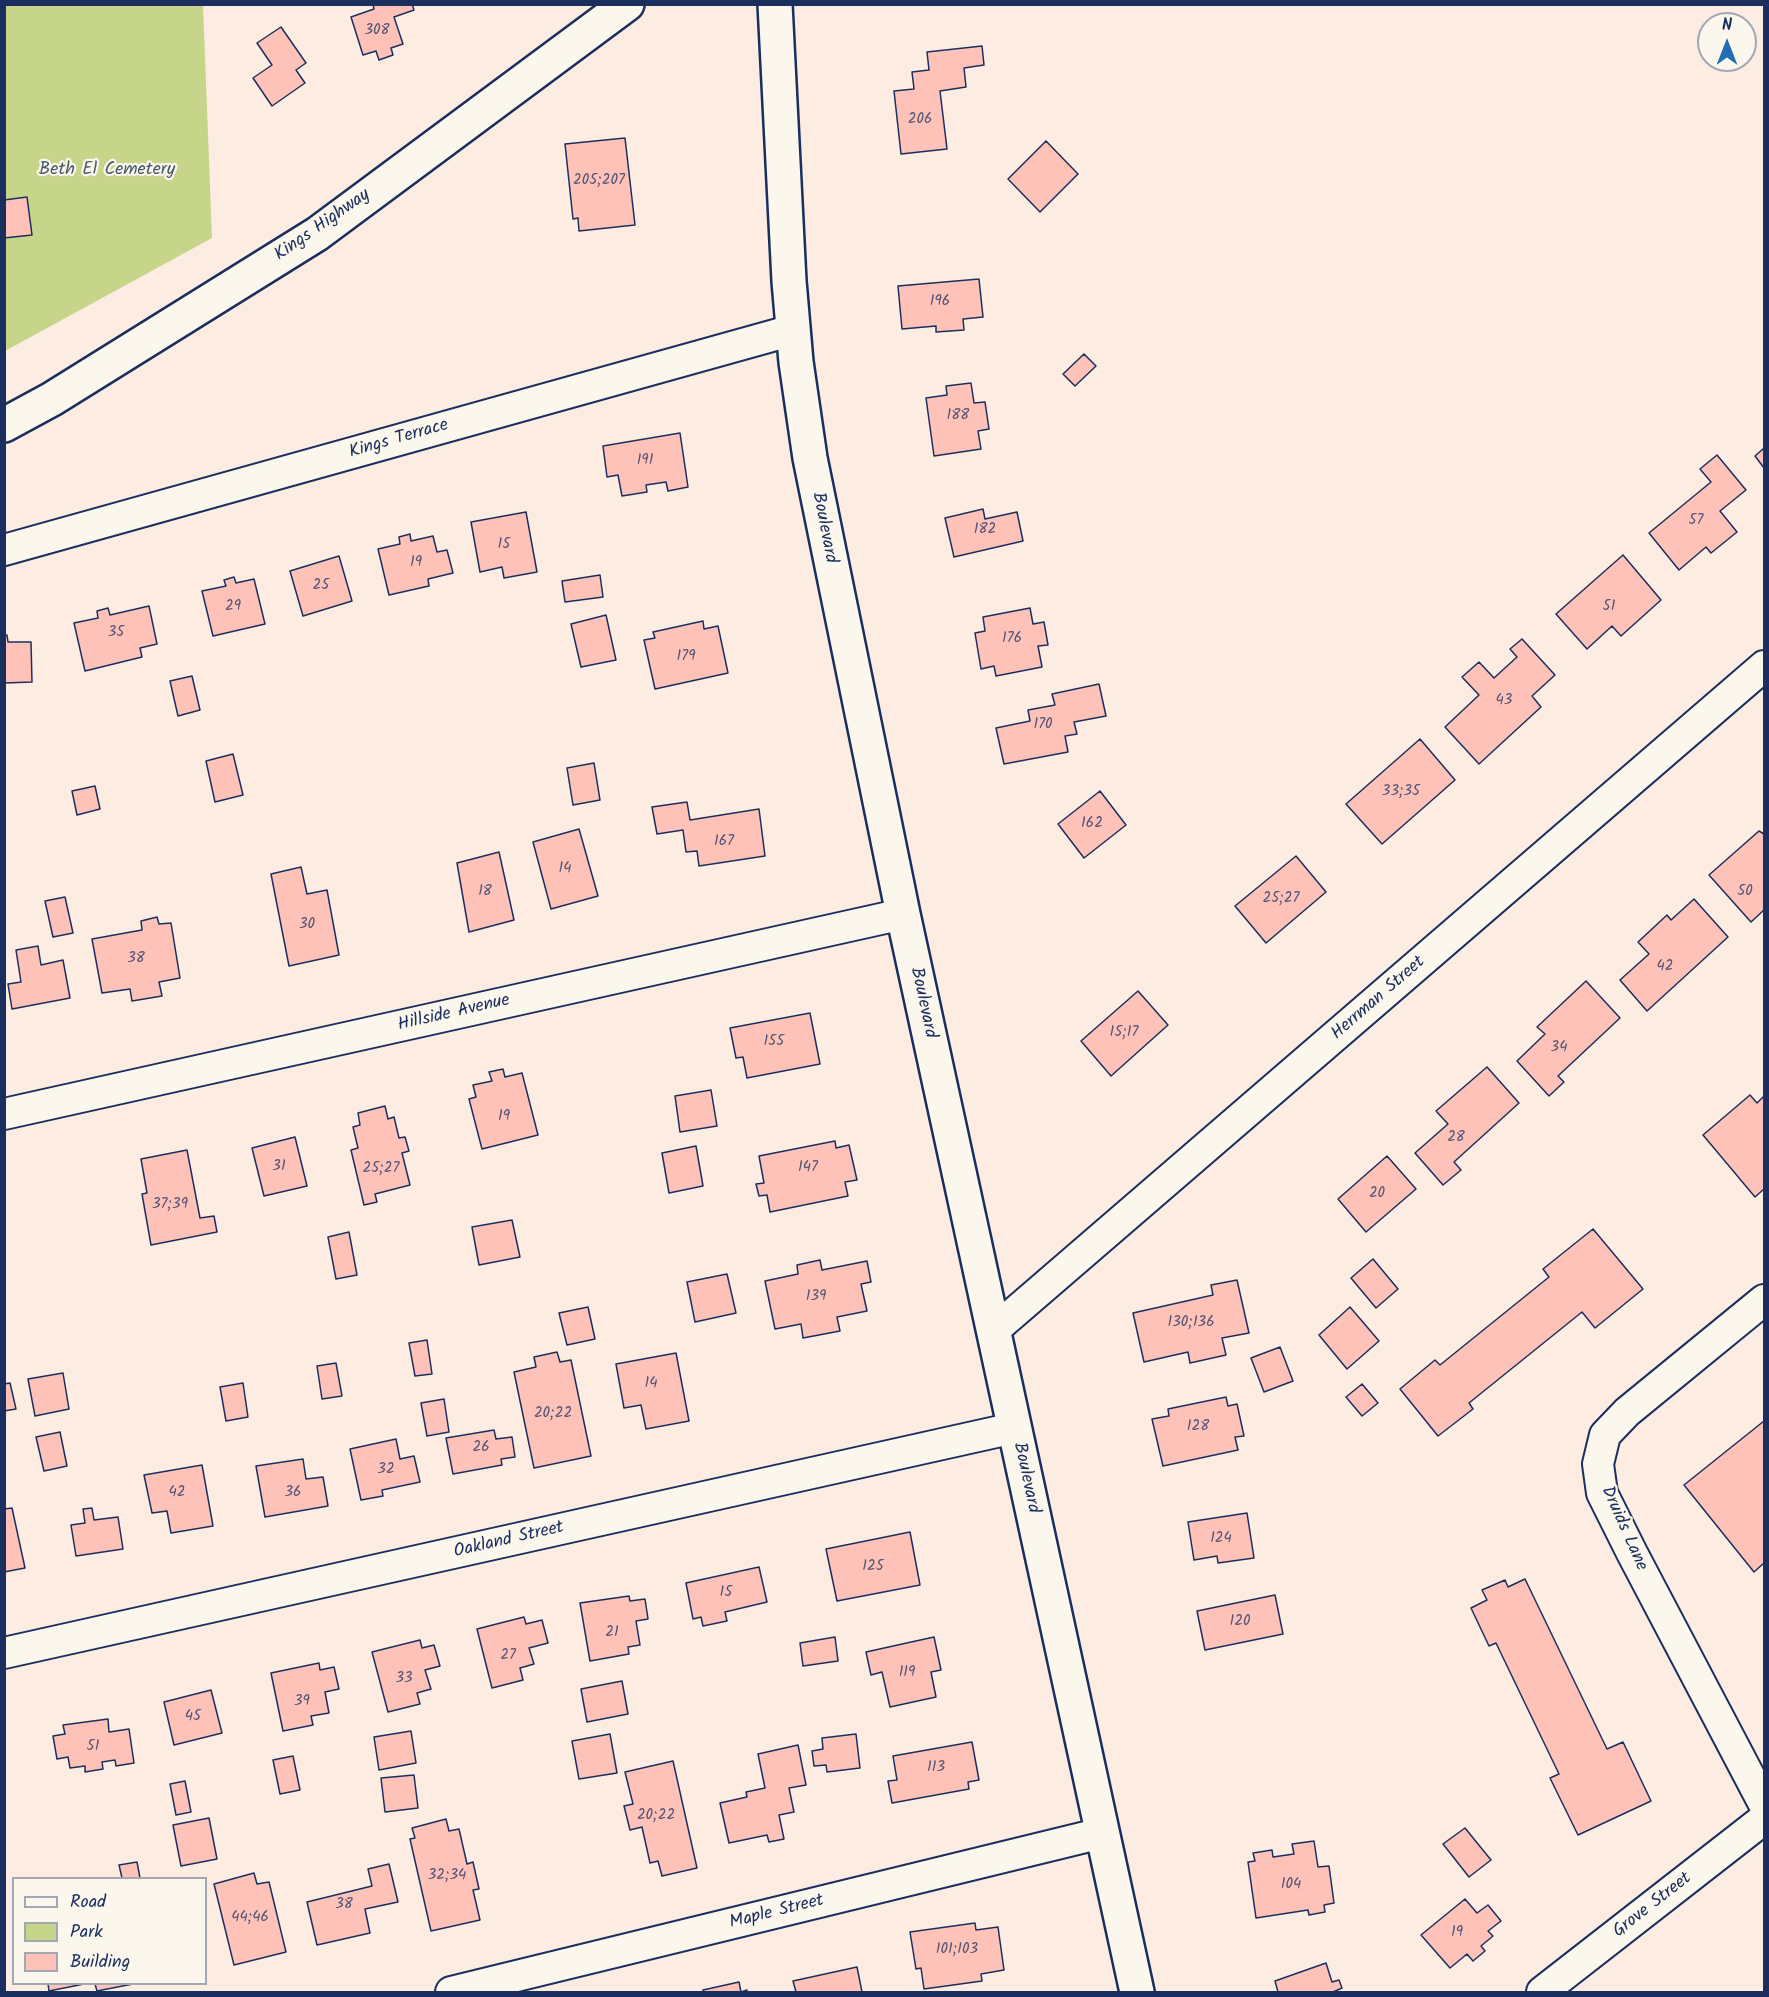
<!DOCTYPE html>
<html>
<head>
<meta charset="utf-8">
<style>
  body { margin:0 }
  #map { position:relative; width:1769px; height:1997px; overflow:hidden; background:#fcece2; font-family:Kalam,sans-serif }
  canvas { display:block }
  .frame { position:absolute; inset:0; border:6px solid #1b2f5e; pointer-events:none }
  .legend { position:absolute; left:12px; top:1877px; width:195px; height:108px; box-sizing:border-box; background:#fbf7ec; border:2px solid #a1a7b3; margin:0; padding:8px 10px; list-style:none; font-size:18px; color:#1b2f5e }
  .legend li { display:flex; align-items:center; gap:12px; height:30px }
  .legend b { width:30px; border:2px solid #a1a7b3 }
  .north { position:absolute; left:1697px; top:12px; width:60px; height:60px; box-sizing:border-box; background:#fbf7ec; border:2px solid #a1a7b3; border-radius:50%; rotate:0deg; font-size:16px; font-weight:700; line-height:24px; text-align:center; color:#1b2f5e }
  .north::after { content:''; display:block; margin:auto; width:21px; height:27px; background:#1f6fb2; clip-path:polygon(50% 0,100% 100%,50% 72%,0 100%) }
</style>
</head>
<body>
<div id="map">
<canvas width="1769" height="1997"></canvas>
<div class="frame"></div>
<ul class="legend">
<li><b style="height:8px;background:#fbf7ec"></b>Road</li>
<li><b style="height:16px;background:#c6d589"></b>Park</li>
<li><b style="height:16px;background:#fec2b9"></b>Building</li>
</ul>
<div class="north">N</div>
</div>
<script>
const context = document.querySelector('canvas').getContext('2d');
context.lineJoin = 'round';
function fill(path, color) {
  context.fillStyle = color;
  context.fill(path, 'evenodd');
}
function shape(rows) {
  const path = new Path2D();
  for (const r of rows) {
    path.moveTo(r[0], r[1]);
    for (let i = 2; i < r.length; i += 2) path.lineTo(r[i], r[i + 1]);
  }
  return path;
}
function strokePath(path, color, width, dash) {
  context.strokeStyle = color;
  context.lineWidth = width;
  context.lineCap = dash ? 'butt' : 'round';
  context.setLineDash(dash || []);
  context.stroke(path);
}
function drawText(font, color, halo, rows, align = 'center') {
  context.font = font + ' Kalam,sans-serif';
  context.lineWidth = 4.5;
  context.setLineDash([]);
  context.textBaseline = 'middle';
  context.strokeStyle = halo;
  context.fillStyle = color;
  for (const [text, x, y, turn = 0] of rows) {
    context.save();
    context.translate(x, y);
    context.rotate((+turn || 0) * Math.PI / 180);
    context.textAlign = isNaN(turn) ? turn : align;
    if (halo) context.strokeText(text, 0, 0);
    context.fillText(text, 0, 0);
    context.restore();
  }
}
fill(shape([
  [5,5,203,5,212,238,5,351]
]), '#c6d589');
const building = shape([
  [373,4,412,4,414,10,394,17,403,44,391,48,393,55,379,60,376,51,363,55,351,17,374,9,373,4],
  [281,27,306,63,296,70,305,83,272,106,253,78,272,65,257,43,281,27],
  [982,46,984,65,964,68,966,87,940,91,947,149,901,154,894,91,914,89,912,72,929,70,927,52,982,46],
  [625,138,635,225,579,231,578,218,573,219,565,144,625,138],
  [1046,141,1078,174,1040,212,1008,179,1046,141],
  [27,197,32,235,4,238,4,200,27,197],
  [979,279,983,317,963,319,964,330,936,332,936,326,902,329,898,286,979,279],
  [1084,354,1096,366,1075,386,1063,374,1084,354],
  [971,383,974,403,985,402,989,429,978,431,981,449,934,456,926,398,947,395,946,386,971,383],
  [680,433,688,487,668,491,666,482,646,485,647,492,622,496,618,475,607,477,603,446,680,433],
  [1764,448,1764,468,1755,456,1764,448],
  [1717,455,1746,490,1720,511,1737,532,1711,553,1706,547,1679,570,1649,533,1711,482,1700,469,1717,455],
  [983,509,985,519,1017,512,1023,541,954,557,945,518,983,509],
  [526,512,537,572,504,578,502,567,480,572,471,522,526,512],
  [410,534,411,541,433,536,437,552,447,550,453,573,428,579,429,586,389,595,378,549,400,544,399,537,410,534],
  [1623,555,1661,600,1621,636,1612,626,1587,649,1556,614,1623,555],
  [339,556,352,601,303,616,290,571,339,556],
  [600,575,603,597,565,602,562,581,600,575],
  [234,577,236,583,254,579,265,624,213,636,202,591,226,586,224,580,234,577],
  [149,606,157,644,140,648,142,657,85,671,74,623,98,618,97,611,108,608,110,615,149,606],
  [1030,608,1033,624,1044,622,1048,645,1038,646,1042,667,996,676,994,666,981,669,975,633,985,631,983,617,1030,608],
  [606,615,616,660,581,667,571,624,606,615],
  [703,621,704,629,718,626,728,673,655,689,644,640,655,638,653,632,703,621],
  [4,635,7,635,8,642,31,642,32,682,4,683,4,635],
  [1522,639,1555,675,1532,696,1541,707,1479,764,1445,727,1479,695,1462,677,1479,662,1494,678,1517,657,1510,649,1522,639],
  [192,676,200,710,178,716,170,681,192,676],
  [1099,684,1106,716,1074,722,1077,734,1065,736,1068,752,1004,764,996,728,1030,721,1028,710,1055,705,1052,694,1099,684],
  [1420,739,1455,780,1382,844,1346,804,1420,739],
  [233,754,243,795,215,802,206,761,233,754],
  [594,763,600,800,573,805,567,768,594,763],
  [95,786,100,809,77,815,72,791,95,786],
  [1100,791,1126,825,1084,858,1058,824,1100,791],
  [687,802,690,820,759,809,765,856,699,866,697,851,686,852,683,830,657,834,652,807,687,802],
  [579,829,598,896,551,909,533,842,579,829],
  [1759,831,1764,834,1764,910,1751,922,1709,875,1759,831],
  [499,852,514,920,469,932,457,863,499,852],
  [1296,856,1326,892,1266,943,1235,906,1296,856],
  [301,867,307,894,327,890,339,955,289,966,271,874,301,867],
  [65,897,73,933,53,937,45,901,65,897],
  [1694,899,1728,937,1647,1011,1620,980,1649,954,1638,942,1667,915,1671,920,1694,899],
  [157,917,159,924,171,923,180,978,159,982,162,996,132,1001,130,989,102,993,92,939,142,930,141,921,157,917],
  [38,946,41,965,63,960,70,998,12,1009,8,984,21,982,16,950,38,946],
  [1586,981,1620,1018,1558,1076,1564,1082,1549,1096,1517,1061,1545,1034,1537,1027,1586,981],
  [1138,991,1168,1025,1111,1076,1081,1041,1138,991],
  [810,1013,820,1064,747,1078,743,1057,736,1058,730,1028,810,1013],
  [1487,1067,1519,1103,1454,1162,1461,1170,1443,1185,1415,1153,1448,1124,1436,1111,1487,1067],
  [503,1069,505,1077,522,1073,538,1135,482,1149,469,1099,476,1097,473,1085,492,1081,489,1072,503,1069],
  [711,1090,717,1126,680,1132,675,1096,711,1090],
  [1750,1095,1757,1103,1764,1096,1764,1189,1755,1197,1703,1135,1750,1095],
  [385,1106,388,1119,394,1117,399,1138,405,1137,409,1151,402,1153,410,1185,375,1194,377,1202,364,1205,351,1150,358,1148,353,1127,360,1125,358,1113,385,1106],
  [295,1137,307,1186,264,1196,252,1148,295,1137],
  [835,1141,836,1148,849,1145,857,1180,845,1182,848,1196,770,1212,767,1195,759,1196,756,1184,764,1183,759,1156,835,1141],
  [696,1146,703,1186,669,1193,662,1153,696,1146],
  [187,1150,200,1218,214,1216,217,1232,151,1245,142,1194,147,1193,141,1159,187,1150],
  [1387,1156,1416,1189,1366,1232,1338,1199,1387,1156],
  [512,1220,520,1257,479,1265,472,1227,512,1220],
  [1593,1229,1643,1289,1595,1328,1582,1312,1469,1403,1473,1409,1438,1436,1400,1389,1435,1360,1440,1365,1549,1277,1543,1269,1593,1229],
  [349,1232,357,1275,336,1279,328,1237,349,1232],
  [1373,1259,1398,1289,1376,1308,1351,1278,1373,1259],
  [820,1260,822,1270,867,1261,871,1282,861,1284,867,1311,837,1317,840,1331,803,1338,801,1324,775,1329,765,1281,798,1274,797,1265,820,1260],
  [727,1274,736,1313,695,1322,687,1282,727,1274],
  [1237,1280,1249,1333,1222,1338,1226,1355,1190,1363,1188,1352,1144,1362,1133,1313,1213,1295,1211,1285,1237,1280],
  [588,1307,595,1339,567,1345,559,1313,588,1307],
  [1350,1307,1379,1341,1347,1369,1319,1335,1350,1307],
  [427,1340,432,1374,415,1376,409,1343,427,1340],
  [1280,1347,1293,1381,1264,1392,1251,1358,1280,1347],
  [557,1352,560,1362,571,1360,591,1456,534,1468,514,1372,536,1367,534,1357,557,1352],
  [676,1353,689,1421,646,1429,641,1405,624,1408,616,1364,676,1353],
  [336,1363,342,1396,322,1399,317,1366,336,1363],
  [63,1373,69,1409,35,1416,28,1379,63,1373],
  [10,1383,16,1409,4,1411,4,1384,10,1383],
  [243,1383,248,1417,226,1421,220,1387,243,1383],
  [1362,1384,1378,1403,1362,1416,1346,1397,1362,1384],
  [1226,1397,1228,1406,1237,1404,1244,1436,1235,1437,1238,1450,1163,1466,1152,1419,1169,1416,1168,1409,1226,1397],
  [444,1399,449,1432,427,1436,421,1403,444,1399],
  [1764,1421,1764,1563,1754,1572,1684,1485,1764,1421],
  [494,1430,496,1439,512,1437,515,1457,501,1459,502,1465,453,1474,446,1438,494,1430],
  [60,1432,67,1466,44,1471,36,1437,60,1432],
  [396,1439,400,1459,414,1456,420,1482,382,1490,383,1496,361,1500,350,1449,396,1439],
  [303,1459,306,1479,323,1477,328,1506,265,1517,256,1466,303,1459],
  [202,1465,213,1526,171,1533,167,1511,152,1513,144,1475,202,1465],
  [12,1508,25,1568,4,1572,4,1509,12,1508],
  [92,1508,94,1520,118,1517,123,1549,76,1556,71,1525,85,1523,83,1509,92,1508],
  [1247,1513,1254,1558,1218,1563,1217,1556,1194,1560,1188,1522,1247,1513],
  [910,1532,920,1585,837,1601,826,1549,910,1532],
  [759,1567,767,1602,725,1612,727,1621,703,1626,701,1617,693,1619,686,1583,759,1567],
  [1525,1579,1607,1749,1623,1742,1651,1801,1578,1835,1550,1778,1559,1774,1496,1643,1489,1646,1471,1608,1487,1600,1482,1590,1505,1580,1508,1587,1525,1579],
  [1275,1595,1283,1634,1205,1650,1197,1611,1275,1595],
  [629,1596,630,1601,645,1599,648,1619,636,1621,640,1645,628,1647,629,1654,590,1661,580,1603,629,1596],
  [524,1617,526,1624,542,1620,548,1643,529,1648,534,1664,520,1668,523,1680,492,1688,477,1629,524,1617],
  [835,1637,838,1661,803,1666,800,1643,835,1637],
  [934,1637,941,1670,931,1672,936,1697,890,1707,882,1672,871,1675,866,1652,934,1637],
  [420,1640,422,1648,434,1645,440,1666,425,1670,431,1689,417,1693,420,1704,388,1712,372,1652,420,1640],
  [319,1663,320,1670,334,1667,339,1689,325,1692,329,1713,311,1716,313,1725,283,1731,271,1673,319,1663],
  [622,1681,628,1714,587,1722,581,1689,622,1681],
  [211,1690,222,1733,174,1745,164,1702,211,1690],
  [108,1719,109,1732,129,1729,134,1763,116,1766,115,1760,102,1762,103,1769,85,1772,85,1766,70,1768,68,1757,57,1759,53,1736,65,1734,63,1725,108,1719],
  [411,1731,416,1763,379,1770,374,1737,411,1731],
  [610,1734,617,1773,579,1779,572,1741,610,1734],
  [856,1734,860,1768,827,1772,826,1765,814,1766,812,1751,823,1749,822,1738,856,1734],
  [972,1742,979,1780,968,1782,969,1789,892,1803,888,1781,897,1780,893,1756,972,1742],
  [798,1745,806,1785,789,1788,794,1812,779,1815,784,1839,769,1842,767,1835,729,1843,720,1803,747,1797,746,1792,765,1788,758,1754,798,1745],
  [293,1756,300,1790,280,1794,273,1760,293,1756],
  [673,1761,697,1868,662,1876,658,1861,650,1863,642,1827,630,1830,624,1806,633,1804,625,1772,673,1761],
  [414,1775,418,1808,385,1812,381,1778,414,1775],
  [185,1781,191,1812,176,1815,170,1784,185,1781],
  [209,1818,217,1859,181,1866,173,1825,209,1818],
  [446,1819,449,1831,459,1829,467,1864,473,1862,479,1889,473,1890,480,1920,431,1931,410,1839,415,1838,412,1828,446,1819],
  [1465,1828,1491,1860,1469,1877,1443,1844,1465,1828],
  [1314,1841,1318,1867,1329,1866,1334,1903,1324,1905,1325,1912,1309,1915,1308,1910,1256,1918,1248,1862,1255,1861,1253,1853,1272,1850,1273,1857,1294,1854,1292,1844,1314,1841],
  [137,1862,140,1878,122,1878,119,1865,137,1862],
  [389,1864,398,1902,365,1909,370,1933,317,1945,307,1902,372,1886,368,1869,389,1864],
  [254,1873,257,1884,269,1882,286,1952,234,1965,214,1884,254,1873],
  [1465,1899,1477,1913,1488,1905,1501,1921,1488,1931,1493,1936,1481,1946,1485,1951,1473,1961,1467,1954,1450,1968,1421,1935,1465,1899],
  [975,1923,976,1930,998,1927,1004,1970,981,1974,982,1981,924,1989,921,1968,916,1969,910,1932,975,1923],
  [1326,1963,1332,1982,1339,1980,1342,1988,1333,1992,1278,1992,1275,1981,1326,1963],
  [857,1967,862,1992,796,1992,793,1981,857,1967],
  [739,1982,741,1992,747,1990,747,1992,703,1992,703,1990,739,1982],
  [48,1984,84,1984,49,1991,48,1984],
  [95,1984,133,1984,97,1991,95,1984]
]);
fill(building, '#fec2b9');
strokePath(building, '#1b2f5e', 1.5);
const minor = shape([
  [4,550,793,330],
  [4,1114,903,914],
  [1764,1300,1627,1412,1605,1435,1598,1464,1602,1493,1632,1553,1764,1804],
  [993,1331,1764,666],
  [4,1653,1014,1428],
  [451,1992,1102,1833],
  [1542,1992,1764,1819]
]);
const secondary = shape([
  [775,4,789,281,796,362,810,458,903,914,1137,1992],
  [4,425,52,399,317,234,627,4]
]);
strokePath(minor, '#1b2f5e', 34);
strokePath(secondary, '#1b2f5e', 38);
strokePath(minor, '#fbf7ec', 30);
strokePath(secondary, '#fbf7ec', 33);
drawText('15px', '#545475', null, [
  ["308",377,31],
  ["206",920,120],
  ["205;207",599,181],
  ["196",940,302],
  ["188",958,416],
  ["191",645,461],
  ["57",1696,521],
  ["182",985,530],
  ["15",504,545],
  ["19",416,563],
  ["25",321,586],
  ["29",233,607],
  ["51",1609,607],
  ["35",116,633],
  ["176",1012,639],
  ["179",686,657],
  ["43",1504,701],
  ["170",1043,725],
  ["33;35",1401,792],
  ["162",1092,824],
  ["167",724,842],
  ["14",565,869],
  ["18",485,892],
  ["50",1745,892],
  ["25;27",1281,899],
  ["30",307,925],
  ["38",136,959],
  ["42",1665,967],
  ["15;17",1124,1033],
  ["155",774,1042],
  ["34",1559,1048],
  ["19",504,1117],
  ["28",1456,1138],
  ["31",279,1167],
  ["147",808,1168],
  ["25;27",381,1169],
  ["20",1377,1194],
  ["37;39",170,1205],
  ["139",816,1297],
  ["130;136",1191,1323],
  ["14",651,1384],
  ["20;22",553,1414],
  ["128",1198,1427],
  ["26",481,1448],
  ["32",386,1470],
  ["42",177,1493],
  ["36",293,1493],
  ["124",1221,1539],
  ["125",873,1567],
  ["15",726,1593],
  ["120",1240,1622],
  ["21",612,1633],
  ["27",508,1656],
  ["119",907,1673],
  ["33",404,1679],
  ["39",302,1702],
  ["45",193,1717],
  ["51",93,1747],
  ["113",936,1768],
  ["20;22",656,1816],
  ["32;34",447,1876],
  ["104",1291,1885],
  ["38",344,1905],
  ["44;46",250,1918],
  ["19",1457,1933],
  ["101;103",957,1950]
]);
drawText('18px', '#465869', '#fbf7ec', [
  ["Beth El Cemetery",107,171]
]);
drawText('18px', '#1b2f5e', '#fbf7ec', [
  ["Kings Highway",323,226,-35],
  ["Kings Terrace",399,440,-16],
  ["Boulevard",823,528,79],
  ["Herrman Street",1379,999,-41],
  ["Boulevard",922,1003,78],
  ["Hillside Avenue",454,1014,-13],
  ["Boulevard",1025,1478,78],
  ["Druids Lane",1623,1529,66],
  ["Oakland Street",509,1541,-13],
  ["Grove Street",1653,1906,-38],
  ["Maple Street",777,1913,-14]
]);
</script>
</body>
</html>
